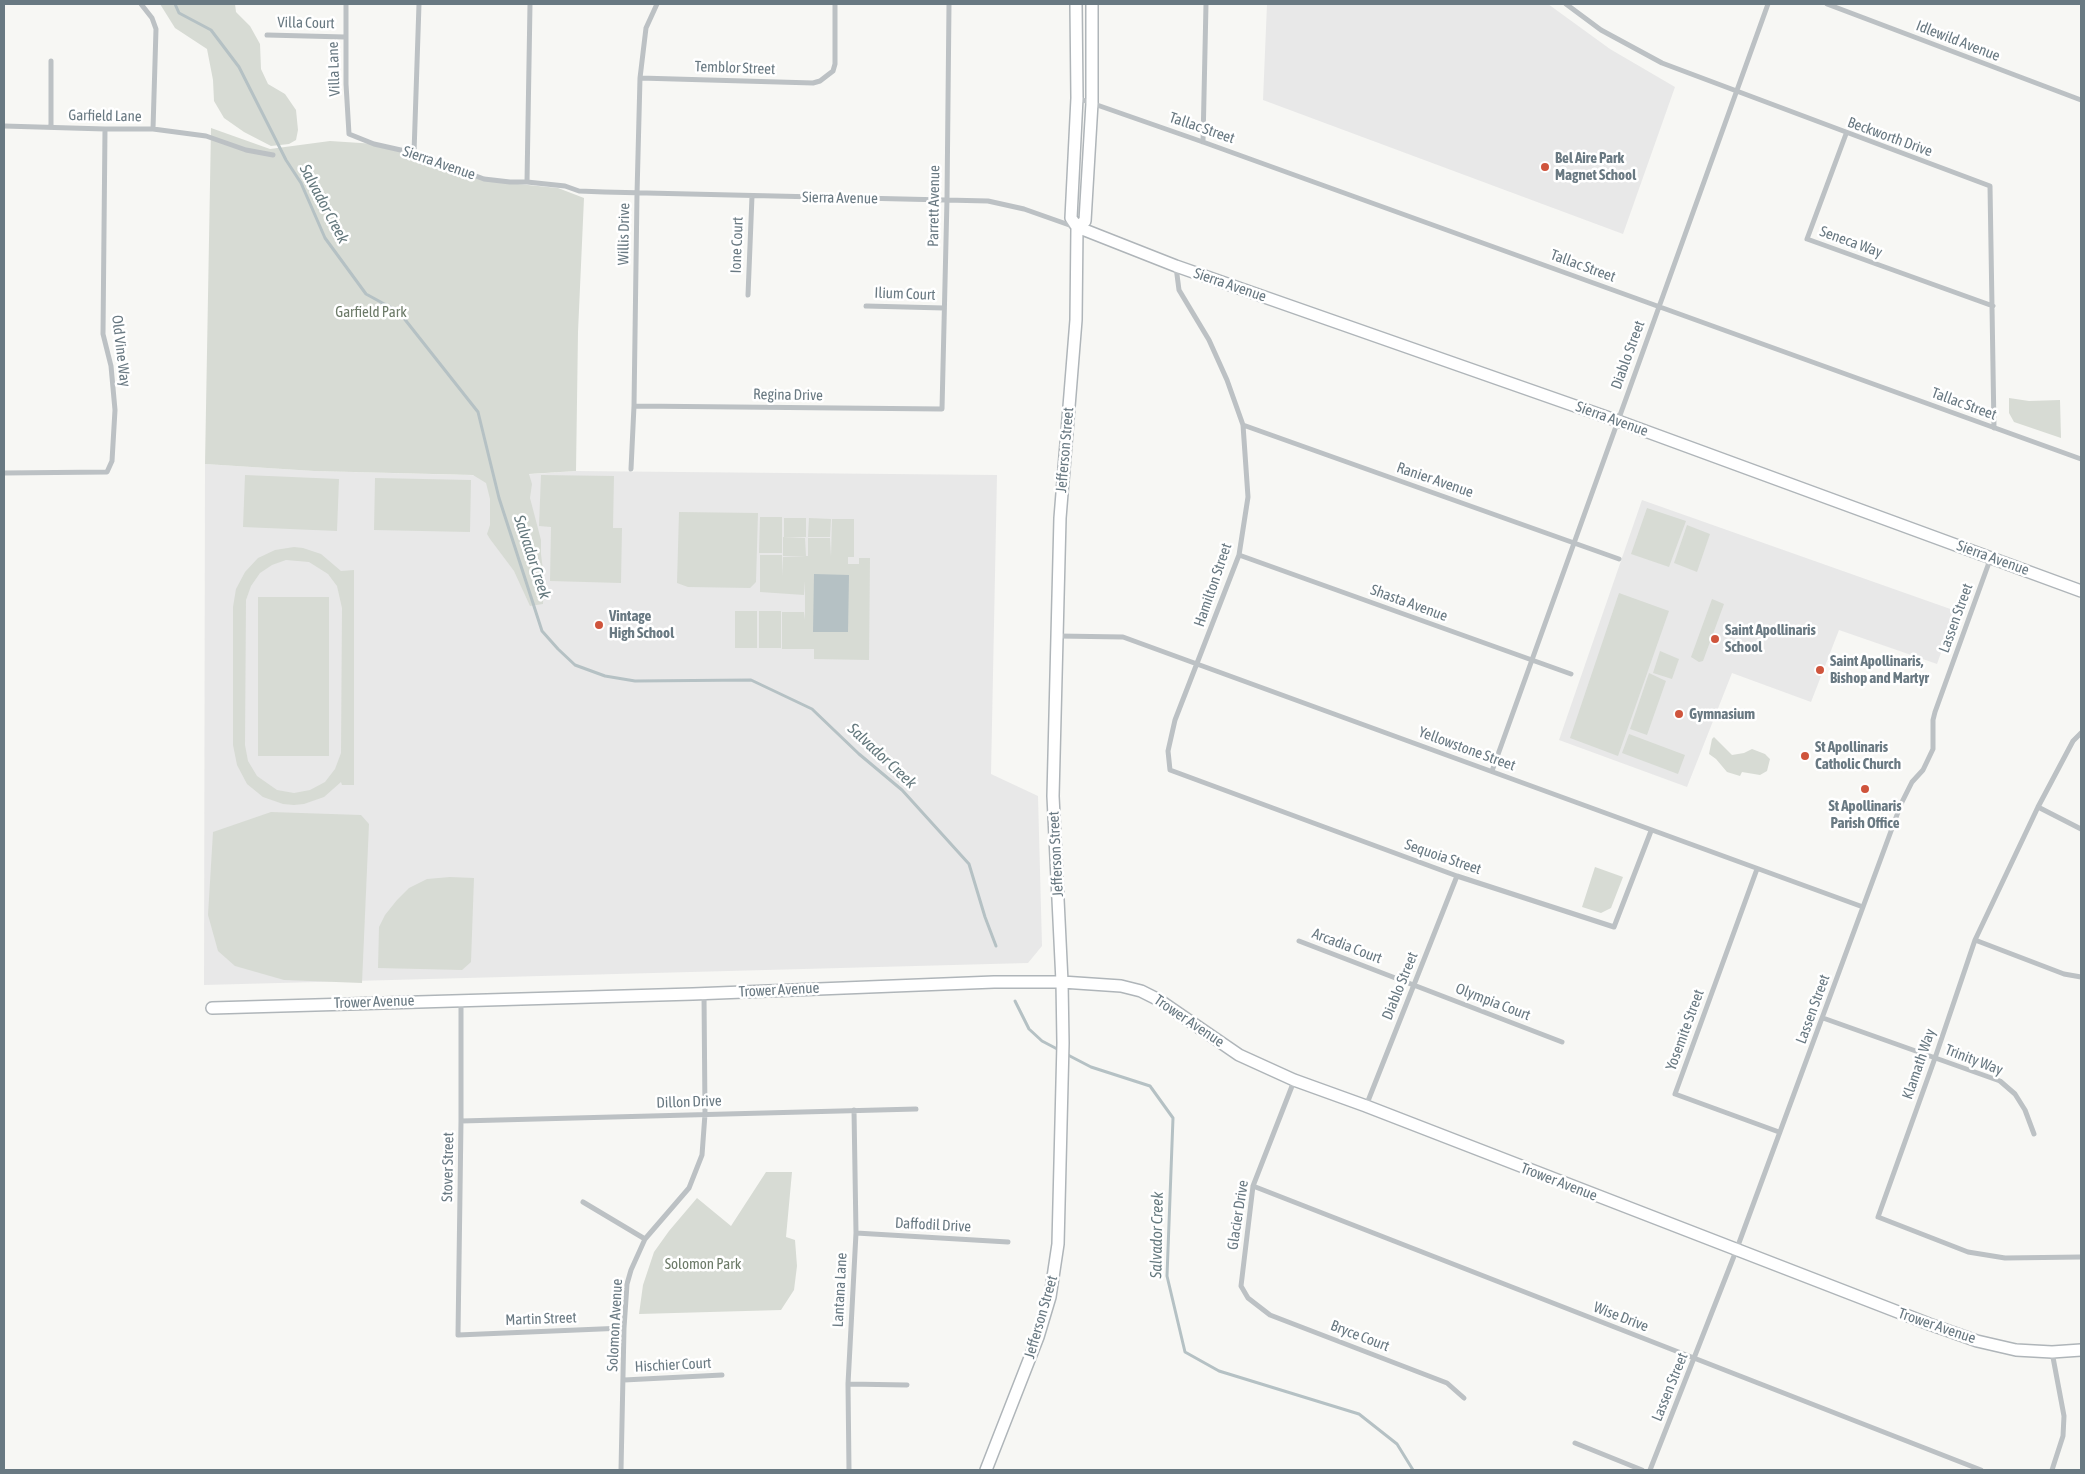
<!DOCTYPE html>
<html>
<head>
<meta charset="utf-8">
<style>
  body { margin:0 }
  #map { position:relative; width:2085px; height:1474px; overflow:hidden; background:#f7f7f4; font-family:"Asap Condensed",sans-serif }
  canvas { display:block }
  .frame { position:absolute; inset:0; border:5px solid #697982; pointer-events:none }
</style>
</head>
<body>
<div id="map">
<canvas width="2085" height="1474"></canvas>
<div class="frame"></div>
</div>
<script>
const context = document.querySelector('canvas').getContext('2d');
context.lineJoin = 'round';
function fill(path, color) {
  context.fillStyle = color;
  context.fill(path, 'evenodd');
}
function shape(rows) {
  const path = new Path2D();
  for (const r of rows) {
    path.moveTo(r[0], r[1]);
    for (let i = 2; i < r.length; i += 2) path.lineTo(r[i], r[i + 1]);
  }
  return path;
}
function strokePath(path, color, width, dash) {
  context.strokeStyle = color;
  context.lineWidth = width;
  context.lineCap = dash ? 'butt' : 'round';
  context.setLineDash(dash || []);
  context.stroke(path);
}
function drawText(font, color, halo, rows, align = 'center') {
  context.font = font + ' "Asap Condensed",sans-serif';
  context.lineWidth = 5;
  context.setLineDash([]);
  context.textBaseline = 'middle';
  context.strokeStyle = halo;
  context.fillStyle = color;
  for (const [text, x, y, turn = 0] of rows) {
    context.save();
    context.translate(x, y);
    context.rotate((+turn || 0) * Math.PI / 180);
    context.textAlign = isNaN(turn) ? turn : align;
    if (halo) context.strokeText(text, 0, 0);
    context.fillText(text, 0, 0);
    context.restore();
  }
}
fill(shape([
  [1267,4,1548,4,1610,49,1675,87,1623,234,1263,100],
  [205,464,314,471,505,476,576,471,997,475,991,774,1038,796,1042,946,1028,963,204,985],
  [1642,500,1956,611,1937,664,1839,630,1811,702,1732,673,1687,787,1559,740]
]), '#e8e8e8');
fill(shape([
  [160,4,235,4,236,12,250,26,260,44,261,69,268,84,285,94,296,110,298,130,296,140,289,144,271,146,244,132,224,118,214,101,213,80,207,49,175,28],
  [211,128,270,149,330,141,376,144,396,149,442,166,498,182,558,188,584,198,578,332,576,471,529,474,532,484,530,498,541,540,541,554,544,578,543,604,530,606,514,571,490,539,487,534,490,525,490,499,486,483,473,475,314,471,205,464],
  [2009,398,2029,401,2060,400,2061,438,2014,422,2009,413],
  [245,475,339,479,337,531,243,527],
  [541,475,614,476,613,528,622,528,621,583,550,581,551,527,539,526],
  [375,478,471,480,470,532,374,530],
  [1647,508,1686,521,1669,567,1631,554],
  [679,512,758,513,756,582,750,588,688,587,677,583],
  [760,517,782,517,782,553,759,553],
  [784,518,806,518,806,537,784,537],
  [809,518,831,519,830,537,808,537],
  [832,519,854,519,854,557,848,557,848,564,859,564,859,558,870,558,869,660,814,659,814,649,782,649,782,612,804,612,805,620,805,581,804,595,760,592,760,555,782,555,782,576,783,557,806,557,783,556,783,537,805,538,806,556,808,556,808,538,830,538,831,557],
  [1687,525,1710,534,1697,572,1674,563],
  [294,547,303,548,321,554,341,571,354,570,354,785,342,785,341,782,324,797,304,804,294,805,283,804,263,797,247,784,237,765,233,745,233,607,236,589,245,572,258,558,275,550],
  [286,560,309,562,328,574,337,586,342,608,341,753,335,769,325,782,310,790,294,793,277,790,257,776,248,761,245,745,246,600,251,586,260,573,272,565],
  [1619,593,1669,611,1618,756,1570,738],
  [258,597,329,597,329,756,258,756],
  [1712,599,1724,604,1703,661,1699,662,1691,657],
  [735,611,757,611,757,648,735,648],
  [759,611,781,611,781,648,759,648],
  [1660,651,1679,659,1672,679,1653,673],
  [1649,673,1666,681,1647,735,1630,729],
  [1629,734,1685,755,1678,774,1622,753],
  [1714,737,1732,755,1744,753,1752,749,1765,754,1770,759,1767,771,1760,775,1742,772,1740,776,1727,772,1716,759,1709,754,1712,739],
  [271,812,361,815,369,824,362,983,284,980,235,966,218,951,208,915,213,832],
  [1595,867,1623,877,1611,908,1601,913,1582,907],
  [450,877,474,878,471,962,462,970,378,968,379,927,385,915,397,900,409,888,427,879],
  [766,1172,792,1172,786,1237,795,1240,797,1266,794,1290,781,1310,639,1314,643,1285,654,1252,669,1231,697,1198,731,1226]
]), '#d7dbd4');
fill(shape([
  [814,574,849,575,848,632,813,632]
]), '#b5c1c4');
strokePath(shape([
  [175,4,179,13,211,30,239,67,286,160,301,183,325,238,366,294,399,312,478,412,499,498,542,631,558,649,575,665,605,676,635,681,751,680,812,709,859,754,902,790,969,864,985,917,996,946],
  [1015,1001,1029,1029,1042,1041,1061,1051],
  [1066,1054,1091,1067,1150,1086,1173,1118,1167,1276,1185,1352,1219,1371,1359,1414,1397,1444,1413,1470]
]), '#b5c1c4', 3);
const secondary = shape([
  [1077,227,1176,266,1618,421,2081,591],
  [1077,227,1085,221,1092,103,1092,4],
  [212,1008,693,994,994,982,1062,982,1121,986,1141,991,1159,1000,1239,1055,1294,1080,1366,1106,1929,1324,1977,1341,2016,1350,2052,1352,2081,1350],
  [986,1470,1038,1337,1050,1297,1058,1244,1063,1043,1062,982,1053,796,1060,518,1076,320,1077,227,1071,218,1077,98,1076,4]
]);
strokePath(secondary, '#afb5b9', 14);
strokePath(shape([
  [141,4,152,18,156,29,153,129],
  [346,4,346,84,349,134,374,144,414,153,484,179,510,182,527,182,565,186,579,191,604,192,988,201,1024,209,1075,227],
  [1566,4,1601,30,1662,63,1990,186,1994,428],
  [1827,4,2081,100],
  [267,35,345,37],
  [640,78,813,83,820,81,833,71,835,64,835,4],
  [1077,98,1203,142,2081,459],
  [4,126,105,129,153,129,206,136,246,150,273,155],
  [51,127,51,61],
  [1846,134,1807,239,1993,306],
  [1203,142,1206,4],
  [414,153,419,4],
  [527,182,530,4],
  [1176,267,1179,290,1209,340,1227,380,1243,425,1248,497,1239,555,1175,720,1168,751,1170,770,1457,876,1614,927,1651,831],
  [748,295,752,196],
  [866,306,944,308],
  [634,406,942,409,947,199,949,4],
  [1243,425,1619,559],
  [631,469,634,406,637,194,640,78,646,28,657,4],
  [4,473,107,472,112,461,115,410,111,366,103,334,105,129],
  [1239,555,1571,674],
  [1058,636,1123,637,1863,907],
  [2081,733,2073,741,2038,807,1975,940,1935,1058,1878,1217,1968,1252,2005,1258,2081,1257],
  [1492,771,1768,4],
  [2038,807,2081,829],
  [1757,869,1675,1094,1779,1132],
  [1975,940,2064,974,2081,977],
  [1299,941,1562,1042],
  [461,1000,461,1121,458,1335,624,1328],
  [1823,1018,2000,1081,2015,1094,2025,1110,2034,1134],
  [1294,1081,1253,1186,1241,1286,1248,1298,1270,1315,1447,1383,1464,1398],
  [1366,1106,1457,876],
  [461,1121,916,1109],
  [1253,1186,1981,1470],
  [583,1202,645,1239],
  [856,1233,1008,1242],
  [2052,1352,2064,1416,2063,1436,2052,1470],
  [624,1380,722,1375],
  [848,1384,907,1385],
  [1575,1443,1642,1470],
  [621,1470,624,1328,627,1284,631,1270,645,1239,689,1188,702,1155,705,1114,704,994],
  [849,1470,848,1384,856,1233,854,1110],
  [1650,1470,1736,1251,1901,804,1912,782,1923,770,1933,749,1933,720,1935,712,1991,557]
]), '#bcc1c4', 5);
strokePath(secondary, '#fff', 11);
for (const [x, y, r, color] of [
  [1545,167,5,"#cf543c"],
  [599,625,5,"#cf543c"],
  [1715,639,5,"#cf543c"],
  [1820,670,5,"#cf543c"],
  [1679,714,5,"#cf543c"],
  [1805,756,5,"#cf543c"],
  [1865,789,5,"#cf543c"]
]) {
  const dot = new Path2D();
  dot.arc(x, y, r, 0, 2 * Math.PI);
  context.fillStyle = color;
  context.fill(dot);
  strokePath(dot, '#fff', 2);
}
drawText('15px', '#697982', '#fff', [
  ["Villa Court",306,23,1],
  ["Idlewild Avenue",1958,41,21],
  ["Temblor Street",735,68,2],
  ["Villa Lane",334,69,-92],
  ["Garfield Lane",105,116,1],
  ["Tallac Street",1202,128,19],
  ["Beckworth Drive",1890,137,20],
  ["Sierra Avenue",439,163,19],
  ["Sierra Avenue",840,198,1],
  ["Parrett Avenue",934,206,-89],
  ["Willis Drive",624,234,-89],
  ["Seneca Way",1851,242,20],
  ["Ione Court",737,245,-88],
  ["Tallac Street",1583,266,20],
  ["Sierra Avenue",1230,285,19],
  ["Ilium Court",905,294,2],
  ["Old Vine Way",121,351,83],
  ["Diablo Street",1628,355,-70],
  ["Regina Drive",788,395,1],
  ["Tallac Street",1964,404,20],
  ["Sierra Avenue",1612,419,20],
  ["Jefferson Street",1065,450,-85],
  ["Ranier Avenue",1435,480,19],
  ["Sierra Avenue",1993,558,20],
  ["Hamilton Street",1213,585,-71],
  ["Shasta Avenue",1409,603,20],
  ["Lassen Street",1956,618,-70],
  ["Yellowstone Street",1467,749,20],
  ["Jefferson Street",1056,854,-93],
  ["Sequoia Street",1443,857,19],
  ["Arcadia Court",1347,946,21],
  ["Diablo Street",1400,986,-68],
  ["Trower Avenue",779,990,-3],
  ["Trower Avenue",374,1002,-2],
  ["Olympia Court",1493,1002,21],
  ["Lassen Street",1813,1009,-70],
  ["Trower Avenue",1189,1021,34],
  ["Yosemite Street",1685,1030,-70],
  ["Trinity Way",1974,1060,21],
  ["Klamath Way",1919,1064,-71],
  ["Dillon Drive",689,1102,-2],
  ["Stover Street",448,1167,-89],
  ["Trower Avenue",1559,1182,21],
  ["Glacier Drive",1238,1215,-81],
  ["Daffodil Drive",933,1225,3],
  ["Lantana Lane",840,1290,-87],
  ["Jefferson Street",1041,1317,-74],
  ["Wise Drive",1621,1317,21],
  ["Martin Street",541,1319,-2],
  ["Solomon Avenue",615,1325,-87],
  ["Trower Avenue",1937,1326,19],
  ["Bryce Court",1360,1336,21],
  ["Hischier Court",673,1365,-3],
  ["Lassen Street",1670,1387,-68]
]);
drawText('bold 15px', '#697982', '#fff', [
  ["Bel Aire Park",1555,158],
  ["Magnet School",1555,175],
  ["Vintage",609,616],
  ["High School",609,633],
  ["Saint Apollinaris",1725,630],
  ["School",1725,647],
  ["Saint Apollinaris,",1830,661],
  ["Bishop and Martyr",1830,678],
  ["Gymnasium",1689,714],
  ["St Apollinaris",1815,747],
  ["Catholic Church",1815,764],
  ["St Apollinaris",1865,806,"center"],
  ["Parish Office",1865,823,"center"]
], 'left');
drawText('15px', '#6c7a68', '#fff', [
  ["Garfield Park",371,312],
  ["Solomon Park",703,1264]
]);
drawText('italic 16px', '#65797e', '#fff', [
  ["Salvador Creek",324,204,62],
  ["Salvador Creek",532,557,72],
  ["Salvador Creek",882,756,43],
  ["Salvador Creek",1157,1235,-89]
]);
</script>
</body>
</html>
